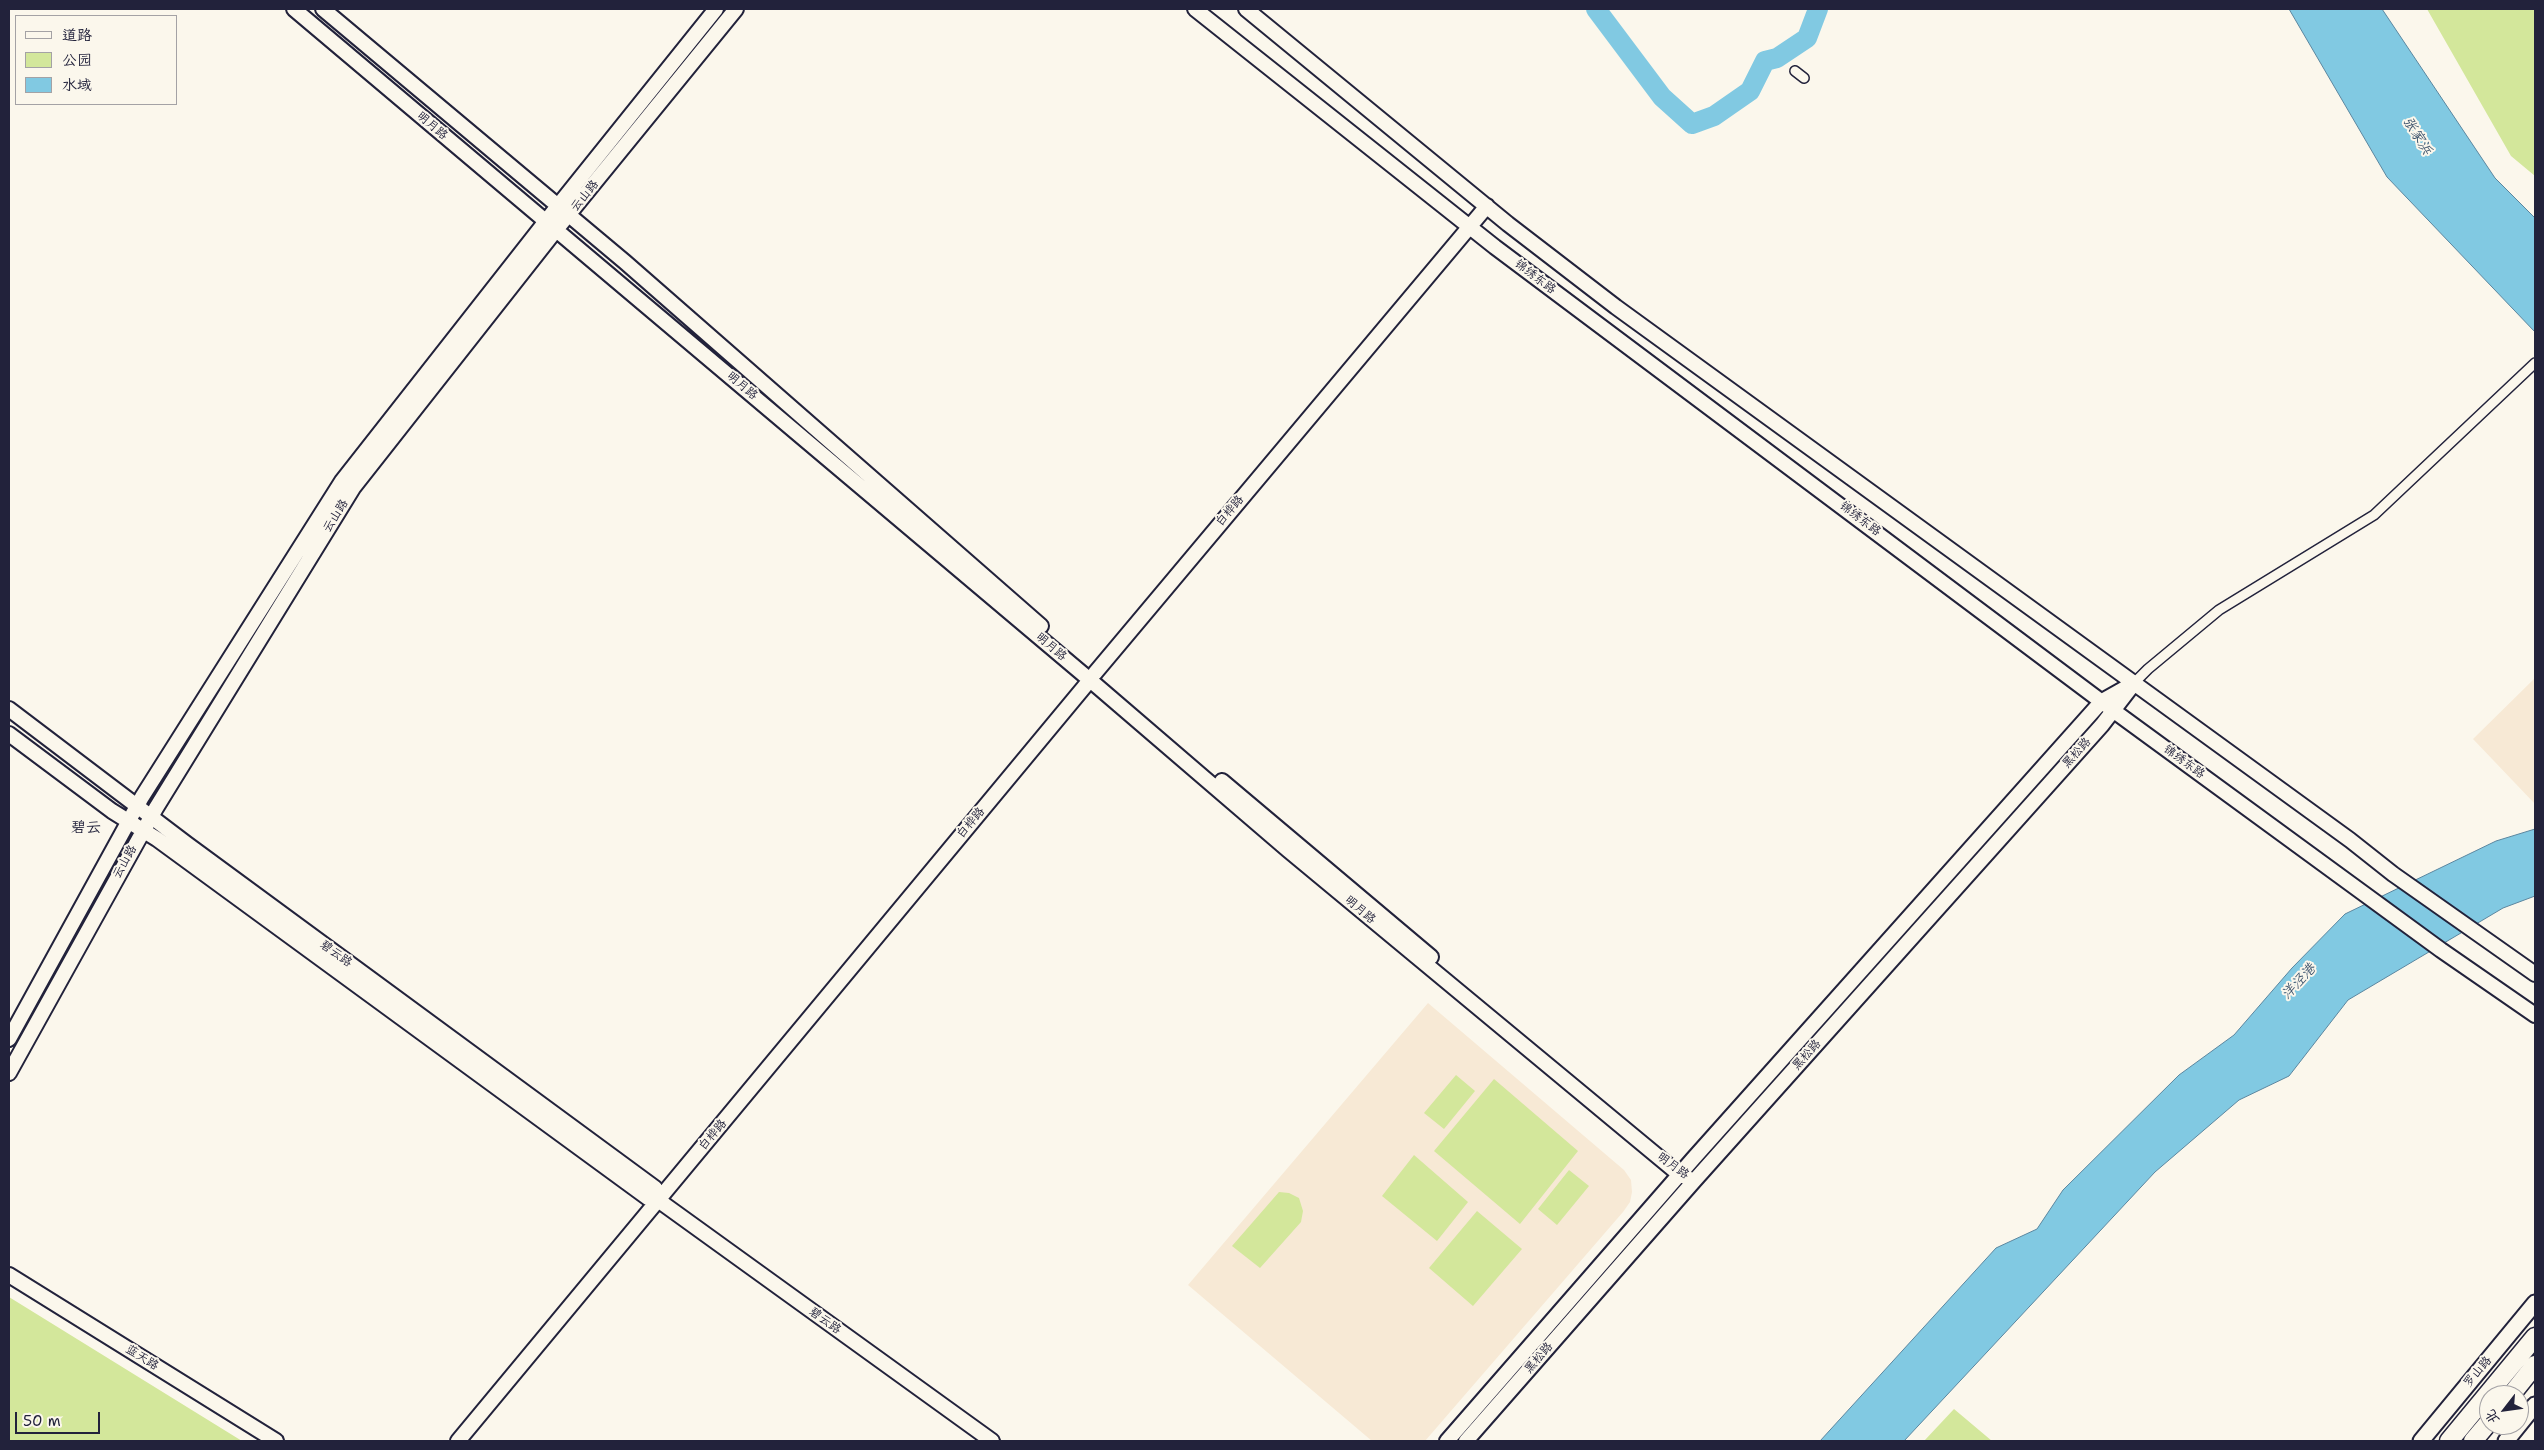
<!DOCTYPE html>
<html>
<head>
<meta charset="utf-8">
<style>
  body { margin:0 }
  #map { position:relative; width:2544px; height:1450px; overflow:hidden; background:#fbf7ec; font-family:"Shantell Sans","LXGW WenKai TC",sans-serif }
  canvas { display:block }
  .frame { position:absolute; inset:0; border:10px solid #22223b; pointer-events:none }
  .legend { position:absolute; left:15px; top:15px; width:162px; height:90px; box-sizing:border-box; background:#fbf7ec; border:1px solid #a4a2a5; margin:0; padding:6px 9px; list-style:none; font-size:15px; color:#22223b }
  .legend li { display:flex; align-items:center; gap:10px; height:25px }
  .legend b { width:25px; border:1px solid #a4a2a5 }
  .north { position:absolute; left:2479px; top:1385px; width:50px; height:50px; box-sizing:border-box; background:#fbf7ec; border:1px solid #a4a2a5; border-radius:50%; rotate:240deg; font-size:14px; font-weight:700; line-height:20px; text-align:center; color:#22223b }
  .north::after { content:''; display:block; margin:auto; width:18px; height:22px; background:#22223b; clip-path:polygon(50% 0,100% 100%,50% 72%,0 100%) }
  .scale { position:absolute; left:15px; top:1412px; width:85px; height:22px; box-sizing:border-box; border:2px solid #22223b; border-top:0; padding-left:6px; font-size:15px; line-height:18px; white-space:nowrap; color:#22223b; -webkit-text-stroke:4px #fbf7ec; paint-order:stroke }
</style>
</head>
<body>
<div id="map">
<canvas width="2544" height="1450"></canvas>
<div class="frame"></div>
<ul class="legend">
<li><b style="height:6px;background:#fbf7ec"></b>道路</li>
<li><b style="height:14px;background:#d3e79b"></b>公园</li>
<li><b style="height:14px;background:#81c9e2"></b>水域</li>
</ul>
<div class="north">北</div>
<div class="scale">50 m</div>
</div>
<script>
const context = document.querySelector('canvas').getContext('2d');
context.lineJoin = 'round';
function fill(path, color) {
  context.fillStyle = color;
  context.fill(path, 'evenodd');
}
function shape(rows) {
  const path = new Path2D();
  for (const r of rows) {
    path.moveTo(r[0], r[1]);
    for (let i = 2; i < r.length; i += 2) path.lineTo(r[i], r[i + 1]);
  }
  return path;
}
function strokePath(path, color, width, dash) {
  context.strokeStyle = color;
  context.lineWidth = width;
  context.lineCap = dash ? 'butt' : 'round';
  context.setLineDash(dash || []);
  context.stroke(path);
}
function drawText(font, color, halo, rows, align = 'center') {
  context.font = font + ' "Shantell Sans","LXGW WenKai TC",sans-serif';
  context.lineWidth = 4;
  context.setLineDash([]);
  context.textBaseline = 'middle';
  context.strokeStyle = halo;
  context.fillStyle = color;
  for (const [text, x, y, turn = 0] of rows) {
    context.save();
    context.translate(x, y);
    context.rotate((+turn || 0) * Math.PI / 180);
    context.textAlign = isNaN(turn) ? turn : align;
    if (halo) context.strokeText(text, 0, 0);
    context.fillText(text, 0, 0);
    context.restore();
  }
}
fill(shape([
  [2535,678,2535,804,2473,739],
  [1428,1003,1624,1170,1631,1180,1632,1192,1630,1202,1623,1212,1425,1441,1372,1441,1188,1285]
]), '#f7e9d5');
fill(shape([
  [2427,9,2535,9,2535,176,2511,156],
  [1456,1075,1475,1091,1444,1129,1424,1113],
  [1494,1079,1578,1151,1520,1224,1434,1151],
  [1414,1155,1468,1202,1437,1241,1382,1196],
  [1569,1170,1589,1186,1557,1225,1538,1209],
  [1279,1192,1289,1193,1299,1198,1303,1211,1301,1222,1260,1268,1232,1246],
  [1477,1211,1522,1249,1473,1306,1429,1268],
  [9,1297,242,1441,9,1441],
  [1954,1409,1992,1441,1924,1441]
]), '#d3e79b');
const water = shape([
  [2289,9,2382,9,2495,178,2535,218,2535,332,2387,177,2289,9],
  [2535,829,2535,896,2503,908,2348,1000,2289,1076,2239,1100,2155,1172,1904,1441,1820,1441,1996,1248,2037,1229,2063,1190,2179,1075,2234,1035,2292,968,2345,914,2496,841,2535,829]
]);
fill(water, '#81c9e2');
strokePath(water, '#5b869f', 1);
strokePath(shape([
  [1596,9,1662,97,1692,124,1714,116,1750,91,1765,61,1777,58,1807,38,1818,9]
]), '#81c9e2', 20);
const street = shape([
  [1795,71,1804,78],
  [2134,683,2148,669,2219,610,2374,515,2535,363]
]);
const secondary = shape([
  [294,9,1090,680,1288,850,1679,1174,1694,1181],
  [323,9,625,262,1041,626],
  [1195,9,1495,247,2114,711,2441,950,2535,1015],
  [1246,9,1508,224,1616,307,2350,840,2393,874,2535,974],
  [1095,673,1487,206],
  [9,709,187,844,655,1188,658,1200],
  [9,734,112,811,157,839,648,1198,658,1200,992,1441],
  [1222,781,1431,957],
  [9,1039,142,797,342,481,557,207,716,9],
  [9,1073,156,808,353,488,556,230,736,9],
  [9,1275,276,1441],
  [458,1441,1090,680],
  [1447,1441,1693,1159,2102,701,2134,683],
  [1466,1441,1694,1181,2102,725,2132,686]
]);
const primary = shape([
  [2421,1441,2535,1303],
  [2506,1441,2535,1405]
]);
const highway = shape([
  [2511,1395,2535,1365],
  [2449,1441,2535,1337],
  [2473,1441,2489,1422]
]);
strokePath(street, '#22223b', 12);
strokePath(secondary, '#22223b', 18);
strokePath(primary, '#22223b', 19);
strokePath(highway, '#22223b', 21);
strokePath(street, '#fbf7ec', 9);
strokePath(secondary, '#fbf7ec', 14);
strokePath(primary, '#fbf7ec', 15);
strokePath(highway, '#fbf7ec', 18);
drawText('12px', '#22223b', '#fbf7ec', [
  ["明月路",432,126,40],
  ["云山路",585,196,-51],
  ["锦绣东路",1535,277,37],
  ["明月路",742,386,40],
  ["白桦路",1230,511,-50],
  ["云山路",336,516,-58],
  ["锦绣东路",1860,519,37],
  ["明月路",1051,647,40],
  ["黑松路",2077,753,-48],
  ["锦绣东路",2184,762,36],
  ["白桦路",971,823,-50],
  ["云山路",125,862,-61],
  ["明月路",1360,910,40],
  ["碧云路",336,954,36],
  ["黑松路",1807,1055,-48],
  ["白桦路",713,1135,-50],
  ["明月路",1673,1166,36],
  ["碧云路",825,1321,36],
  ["蓝天路",142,1358,32],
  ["黑松路",1539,1358,-49],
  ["罗山路",2478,1372,-50]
]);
drawText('italic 14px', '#3e546d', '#fbf7ec', [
  ["张家浜",2417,136,58],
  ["洋泾港",2299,982,-47]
]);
drawText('15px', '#22223b', '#fbf7ec', [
  ["碧云",86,828]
]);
</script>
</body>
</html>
